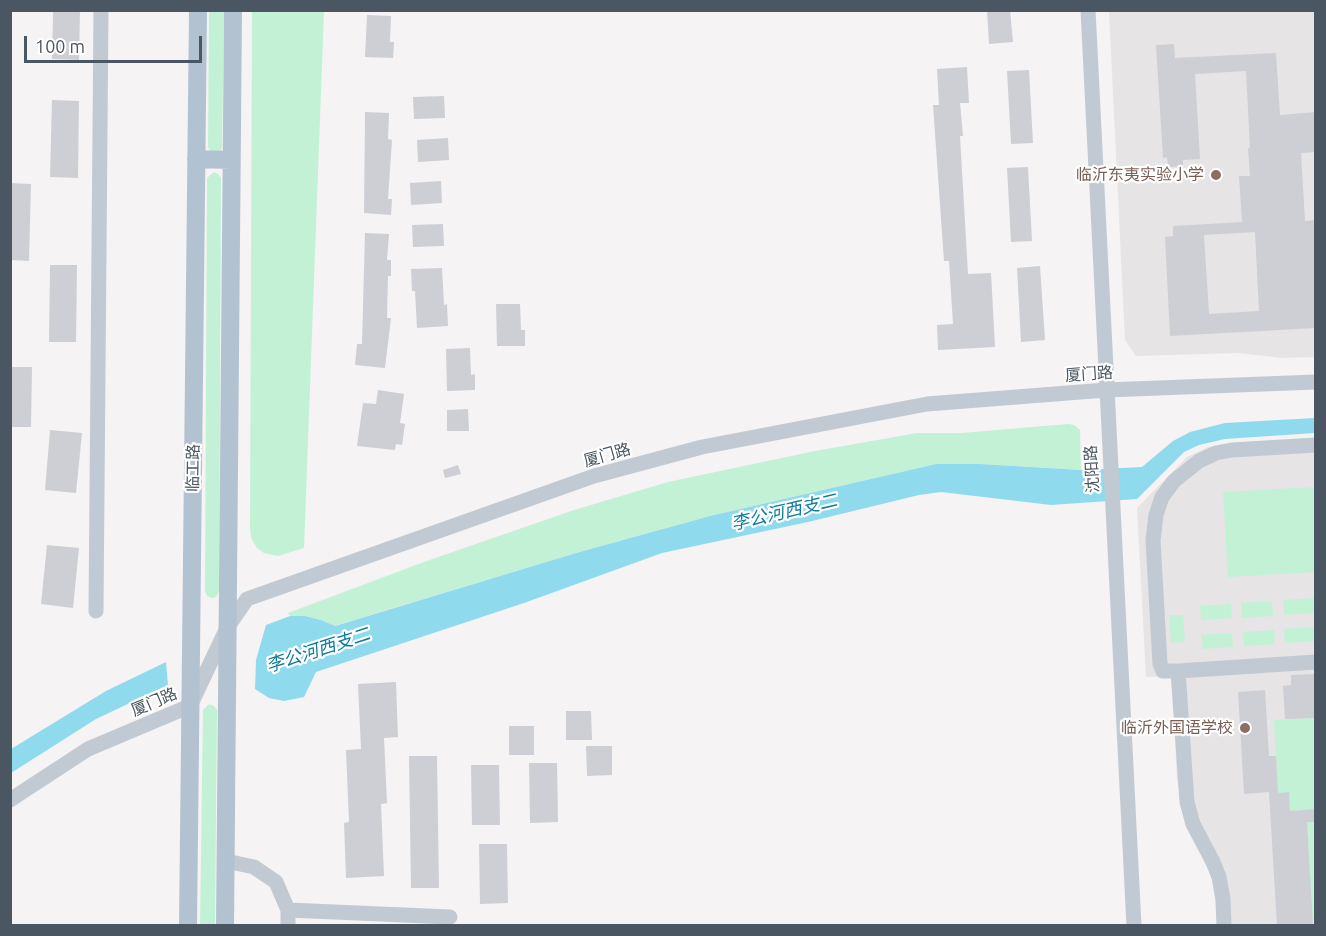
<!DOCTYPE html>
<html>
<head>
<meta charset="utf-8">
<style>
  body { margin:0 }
  #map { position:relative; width:1326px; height:936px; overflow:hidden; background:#f5f3f3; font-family:Ubuntu,sans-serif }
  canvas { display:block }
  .frame { position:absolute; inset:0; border:12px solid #4a5661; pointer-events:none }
  .scale { position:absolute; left:24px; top:36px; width:178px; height:27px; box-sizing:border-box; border:3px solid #4a5661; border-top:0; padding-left:8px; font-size:18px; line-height:21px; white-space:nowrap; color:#4a5661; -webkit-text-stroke:4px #fff; paint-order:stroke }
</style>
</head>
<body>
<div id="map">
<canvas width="1326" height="936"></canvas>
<div class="frame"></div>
<div class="scale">100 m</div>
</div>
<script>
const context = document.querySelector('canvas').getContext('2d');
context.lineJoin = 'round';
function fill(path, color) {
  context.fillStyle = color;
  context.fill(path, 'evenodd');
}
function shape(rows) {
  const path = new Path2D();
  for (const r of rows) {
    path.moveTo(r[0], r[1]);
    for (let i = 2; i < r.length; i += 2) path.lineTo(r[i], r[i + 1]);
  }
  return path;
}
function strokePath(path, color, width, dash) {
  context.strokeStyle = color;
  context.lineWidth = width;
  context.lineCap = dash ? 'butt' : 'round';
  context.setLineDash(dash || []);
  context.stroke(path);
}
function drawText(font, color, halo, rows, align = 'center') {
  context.font = font + ' Ubuntu,"Noto Sans SC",sans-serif';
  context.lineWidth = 4.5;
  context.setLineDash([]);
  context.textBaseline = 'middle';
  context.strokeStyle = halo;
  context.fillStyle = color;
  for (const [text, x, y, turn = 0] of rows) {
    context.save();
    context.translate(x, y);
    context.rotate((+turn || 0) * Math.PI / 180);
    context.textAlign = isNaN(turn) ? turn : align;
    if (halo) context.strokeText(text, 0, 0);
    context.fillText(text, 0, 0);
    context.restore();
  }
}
fill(shape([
  [1109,11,1315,11,1315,357,1283,358,1238,353,1136,356,1125,340],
  [1315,438,1315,925,1217,925,1214,886,1210,868,1181,802,1177,779,1172,676,1146,677,1137,508,1187,457,1208,447,1224,444]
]), '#e6e4e5');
fill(shape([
  [209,11,224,11,222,147,220,152,210,151,208,147],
  [252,11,324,11,304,548,278,556,264,553,257,548,251,538,250,528],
  [214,172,218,174,221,178,219,592,216,597,212,598,207,596,205,592,207,178],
  [1068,424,1074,425,1080,430,1081,470,980,464,936,464,710,516,576,553,334,626,321,620,305,616,290,616,288,613,424,562,571,511,668,482,815,451,917,433,962,433],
  [1315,487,1315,572,1228,577,1223,492],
  [1314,598,1315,613,1284,615,1283,600],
  [1272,601,1273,616,1242,618,1241,603],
  [1231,604,1232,618,1201,620,1200,606],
  [1169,615,1183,615,1185,642,1171,643],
  [1315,627,1315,641,1285,643,1284,629],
  [1274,630,1275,644,1244,646,1243,632],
  [1232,633,1233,647,1203,649,1201,635],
  [209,704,214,706,217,710,215,925,200,926,203,710],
  [1315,718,1315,809,1290,811,1278,793,1274,720],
  [1307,822,1315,822,1315,920,1312,920]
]), '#c3f1d5');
fill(shape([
  [1315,418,1315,433,1225,439,1199,445,1184,452,1137,499,1051,505,941,492,919,495,808,522,662,553,524,603,316,672,304,697,284,701,269,698,255,689,256,660,266,625,290,616,305,616,321,620,335,626,576,553,710,516,936,464,980,464,1081,470,1142,467,1173,441,1190,432,1225,423],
  [166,662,168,685,96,719,11,773,11,749,106,691]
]), '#90daee');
fill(shape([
  [53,10,80,10,79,60,52,59],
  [987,10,1010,10,1013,42,989,44],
  [367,15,391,16,390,42,394,42,393,58,365,57],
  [1174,44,1175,58,1276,53,1280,115,1316,112,1316,152,1301,153,1305,221,1316,220,1316,328,1170,336,1165,237,1173,236,1173,226,1242,222,1239,176,1250,176,1248,148,1250,148,1246,71,1195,74,1200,159,1183,160,1183,166,1168,167,1167,157,1163,158,1156,45],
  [1255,232,1259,311,1209,314,1204,235],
  [967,67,969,103,960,103,963,136,960,136,968,274,991,273,995,347,938,350,937,325,953,324,949,261,944,261,933,105,939,105,937,69],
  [1029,70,1033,143,1011,144,1007,71],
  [444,96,445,118,414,119,413,97],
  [52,100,79,101,78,178,50,177],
  [365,112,389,113,388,139,392,140,388,199,392,199,391,215,364,213],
  [448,138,449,160,418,162,417,140],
  [1028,167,1032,241,1011,242,1007,168],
  [441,181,442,203,411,205,410,183],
  [10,183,31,184,29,261,10,260],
  [443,224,444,246,413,247,412,225],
  [365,233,389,234,387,260,391,260,391,276,388,276,387,318,391,318,385,368,355,365,357,344,362,344],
  [50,265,77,265,76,342,49,342],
  [1040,266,1045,340,1021,342,1017,268],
  [442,268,444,305,447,304,448,326,417,328,415,291,412,291,411,269],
  [496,304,520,304,521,330,525,330,525,346,497,346],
  [470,348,471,375,475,374,475,390,447,391,446,349],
  [10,367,32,367,31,427,10,427],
  [378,390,404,394,400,423,405,424,402,445,396,444,395,450,357,446,363,403,376,404],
  [468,409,469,431,447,431,447,410],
  [50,430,82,433,76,493,45,490],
  [458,465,461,474,445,478,443,470],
  [47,545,79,548,73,608,41,604],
  [1315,674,1316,718,1285,719,1283,686,1291,685,1291,675],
  [396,682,398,737,384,738,387,803,381,804,384,876,346,878,344,823,349,822,346,750,361,749,358,684],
  [1265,690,1269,756,1276,756,1278,793,1289,792,1290,811,1316,809,1316,822,1307,822,1313,926,1277,926,1269,792,1244,794,1238,692],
  [566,711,591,711,592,740,566,740],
  [509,726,534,726,534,755,509,755],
  [586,746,612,746,612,775,587,776],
  [409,756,437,756,439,888,411,888],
  [529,763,557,763,558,822,530,823],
  [471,765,499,765,500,825,472,825],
  [479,844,507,844,508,903,480,904]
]), '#cdcfd5');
strokePath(shape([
  [1088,10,1134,926],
  [96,611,101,10],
  [1178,671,1316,662],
  [10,800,88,749,190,706,227,628,247,599,594,476,702,447,927,404,1106,390,1316,382],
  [226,861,254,867,276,882,288,910,288,926],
  [288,910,450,917],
  [1224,926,1223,899,1219,877,1213,862,1193,824,1187,802,1178,671,1163,671,1160,664,1153,540,1156,515,1162,497,1174,481,1199,461,1216,453,1232,450,1316,445]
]), '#c1cad2', 15);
strokePath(shape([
  [196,159,231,160],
  [188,926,198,10],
  [225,926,233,10]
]), '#b3c2d1', 18);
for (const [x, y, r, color] of [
  [1216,175,6,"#8d6e63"],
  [1245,728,6,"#8d6e63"]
]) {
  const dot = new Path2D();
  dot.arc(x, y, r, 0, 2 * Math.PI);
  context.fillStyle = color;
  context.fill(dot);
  strokePath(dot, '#fff', 2);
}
drawText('16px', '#785e54', '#fff', [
  ["临沂东夷实验小学",1204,175],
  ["临沂外国语学校",1233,728]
], 'right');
drawText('16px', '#4a5661', '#fff', [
  ["厦门路",1089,374,-4],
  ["厦门路",607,455,-16],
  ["临工路",193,468,-89],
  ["沈阳路",1092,469,-93],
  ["厦门路",154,702,-23]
]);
drawText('italic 18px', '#0c7c9b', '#fff', [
  ["李公河西支二",784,512,-13],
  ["李公河西支二",318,650,-18]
]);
</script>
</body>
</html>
